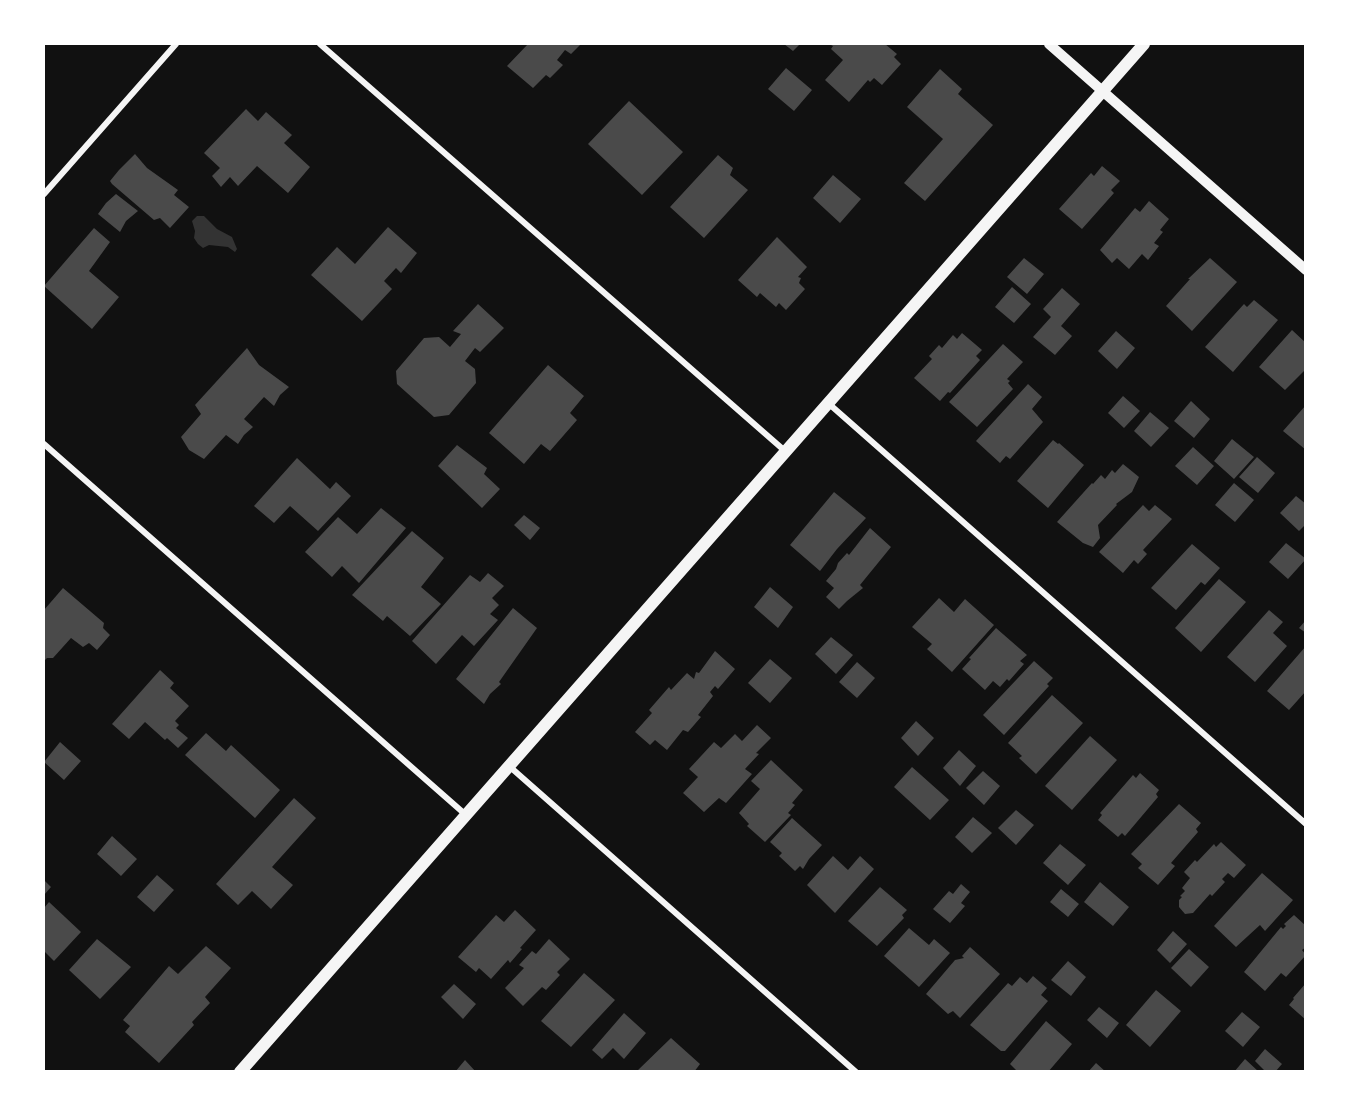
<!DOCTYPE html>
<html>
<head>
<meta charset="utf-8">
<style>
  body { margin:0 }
  #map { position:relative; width:1349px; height:1115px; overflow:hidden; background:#111; font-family:"Asap Condensed",sans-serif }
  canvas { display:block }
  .frame { position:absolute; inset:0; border:45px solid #fff; pointer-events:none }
</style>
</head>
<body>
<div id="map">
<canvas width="1349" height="1115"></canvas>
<div class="frame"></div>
</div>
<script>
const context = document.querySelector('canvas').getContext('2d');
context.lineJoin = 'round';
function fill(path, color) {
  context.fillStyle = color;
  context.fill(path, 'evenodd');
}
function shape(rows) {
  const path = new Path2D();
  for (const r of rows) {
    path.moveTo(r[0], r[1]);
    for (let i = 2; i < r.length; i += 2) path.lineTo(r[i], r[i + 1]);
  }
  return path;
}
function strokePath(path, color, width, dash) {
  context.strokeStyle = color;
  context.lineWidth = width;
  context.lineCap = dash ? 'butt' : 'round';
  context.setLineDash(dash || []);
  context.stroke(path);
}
fill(shape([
  [197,216,204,216,217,229,232,237,237,249,235,252,228,247,209,245,203,248,198,244,194,238,195,231,192,221]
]), '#333');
fill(shape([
  [528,44,581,44,571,54,565,50,557,60,563,65,550,78,546,75,533,88,507,66],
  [784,44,800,44,793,51],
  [829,44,885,44,897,54,894,57,901,64,882,85,874,78,870,82,868,80,849,102,825,80,843,60,831,49,833,46],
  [786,68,812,90,794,111,768,89],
  [940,69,962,89,958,94,993,125,925,201,904,183,943,139,907,107],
  [629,101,683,152,642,195,588,144],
  [246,109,258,121,266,112,292,135,284,143,310,167,288,193,257,166,238,186,230,177,221,187,212,176,220,168,204,153],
  [135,154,147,168,178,190,174,195,189,207,170,228,160,218,154,220,112,184,110,181,119,170],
  [718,155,733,168,730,175,748,190,704,238,670,207],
  [1102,166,1120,181,1111,190,1114,193,1082,229,1059,209,1091,173,1094,176],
  [833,175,861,199,840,223,813,198],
  [116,194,138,211,126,221,120,232,98,214,106,203],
  [1149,201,1169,219,1160,230,1163,232,1154,243,1159,246,1148,260,1142,254,1129,269,1117,258,1112,263,1100,250,1135,208,1140,212],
  [388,227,417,253,401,273,396,268,384,281,392,289,362,321,311,275,337,247,355,264],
  [94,228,110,242,89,271,119,297,92,329,44,286],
  [777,237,807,267,798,277,801,278,799,283,805,289,786,310,779,303,776,307,760,293,757,297,738,280],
  [1024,258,1044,274,1027,294,1007,277],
  [1210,258,1237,282,1192,331,1166,306,1190,279,1188,279],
  [1012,287,1031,304,1014,323,995,307],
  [1062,288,1080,304,1061,326,1072,336,1055,355,1033,337,1051,317,1043,309],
  [1254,300,1278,320,1233,372,1205,347,1244,304,1247,307],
  [478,304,504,328,480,352,475,348,465,361,475,369,476,383,449,415,434,417,397,384,396,371,424,338,439,337,450,347,461,334,453,331],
  [1292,330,1306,343,1306,369,1285,390,1259,367],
  [1116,331,1135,348,1117,369,1098,351],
  [962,333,982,350,976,356,980,360,950,393,948,392,940,401,914,378,932,359,929,356,939,345,942,348,953,335,957,339],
  [1003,344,1023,362,1007,379,1010,381,1008,383,1013,389,977,427,949,402],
  [247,348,259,365,289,387,280,395,274,406,264,397,244,419,253,427,244,435,238,444,226,435,204,459,189,450,181,437,201,414,195,405],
  [548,365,584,396,570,413,577,420,550,451,541,444,524,464,489,433],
  [1028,384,1042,397,1032,409,1043,422,1010,459,1006,456,1000,463,976,441],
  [1123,396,1140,411,1124,428,1108,413],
  [1191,401,1210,419,1194,438,1174,421],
  [1306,405,1306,450,1283,431],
  [1150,412,1169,428,1151,447,1134,431],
  [1232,439,1254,457,1234,479,1214,461],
  [1053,440,1058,444,1059,443,1084,465,1048,508,1017,481],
  [457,445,487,468,484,474,500,489,482,508,438,466],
  [1193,447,1214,466,1197,485,1175,466],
  [1257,457,1275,473,1258,493,1239,477],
  [297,458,330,489,336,482,351,496,318,531,290,506,274,523,254,506],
  [1123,464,1139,477,1132,492,1116,504,1117,505,1098,525,1100,538,1093,547,1083,543,1057,522,1092,483,1093,484,1101,475,1105,479,1112,470,1115,473],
  [1234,483,1254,500,1235,522,1215,505],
  [834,492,866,518,837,549,820,571,790,545],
  [1296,496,1306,504,1306,524,1299,531,1280,513],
  [1143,505,1149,511,1155,505,1172,519,1143,550,1147,554,1138,564,1134,560,1123,573,1099,552],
  [381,508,406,528,359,583,342,566,332,577,305,552,338,517,357,534],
  [524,515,540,528,530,540,514,525],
  [870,528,891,547,860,585,863,588,847,601,839,609,826,597,834,588,826,581,836,569,838,563,847,553,849,555],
  [412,531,444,558,421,587,441,604,410,636,387,616,383,621,352,595],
  [1286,543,1306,559,1288,579,1269,562],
  [1192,544,1220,568,1205,585,1201,582,1176,610,1151,588],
  [488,573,504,586,492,598,499,605,490,614,498,620,474,646,462,635,436,664,412,641,470,575,480,582],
  [1219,579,1246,602,1201,652,1175,628],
  [770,587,793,607,778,628,754,607],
  [63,588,104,623,103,628,110,635,97,650,89,643,83,647,71,638,53,658,47,658,44,661,44,610],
  [939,598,954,612,965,599,994,625,952,672,927,649,932,644,912,627],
  [513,608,537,628,499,682,501,684,490,694,484,704,456,679],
  [1269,610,1283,622,1273,633,1287,646,1255,682,1227,657],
  [1306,620,1306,633,1299,628],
  [996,628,1027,655,1020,661,1024,664,1009,681,1007,679,1000,687,993,681,985,690,962,669,971,659,969,658],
  [831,637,853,655,836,674,815,654],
  [1306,646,1306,691,1289,710,1267,691],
  [715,651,735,669,718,689,715,686,710,692,713,696,698,715,701,717,688,732,683,730,667,750,655,740,650,745,635,732,652,713,649,710,669,687,671,690,687,673,694,679,696,672,699,673],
  [770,659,792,678,770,703,748,683],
  [1034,661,1053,678,1047,684,1049,686,1004,735,983,715],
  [857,662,875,678,857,698,839,682],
  [160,670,174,683,170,688,189,706,175,721,179,725,176,728,188,738,178,748,167,738,165,740,145,722,129,739,112,724],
  [1052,695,1083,723,1036,774,1019,758,1022,756,1008,743],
  [916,721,934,738,918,756,901,738],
  [757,725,771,738,756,753,759,754,745,769,752,774,726,803,719,798,704,812,683,793,698,777,689,769,714,742,721,748,735,734,742,741],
  [206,733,226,751,231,745,280,790,255,818,185,755],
  [1090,736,1117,760,1072,810,1045,786],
  [60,742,81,761,64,780,44,762],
  [959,750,976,766,960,786,943,768],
  [771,760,803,790,792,803,795,805,788,813,791,815,765,842,747,826,749,824,739,813,760,789,751,781],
  [912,767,949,800,930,820,894,787],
  [983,771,1000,786,984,805,966,788],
  [1140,773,1159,790,1156,794,1158,797,1125,836,1122,833,1118,837,1098,820,1102,815,1100,813,1133,775,1136,778],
  [294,798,316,818,272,867,293,885,271,909,252,891,238,905,216,884],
  [1179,804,1201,823,1196,829,1198,832,1171,863,1175,866,1158,885,1138,868,1142,864,1131,854],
  [1016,810,1034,825,1016,845,998,828],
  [973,817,992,833,972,853,955,837],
  [792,818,822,845,809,859,803,869,800,866,795,871,779,856,782,853,770,842],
  [112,836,137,859,121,876,97,854],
  [1221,842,1246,865,1234,878,1228,873,1222,879,1225,882,1212,896,1210,894,1193,913,1185,914,1179,907,1179,900,1182,897,1180,896,1185,891,1182,888,1190,878,1184,872,1195,860,1197,862,1214,844,1216,847],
  [1060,844,1086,865,1068,885,1043,863],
  [833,856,848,870,860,856,874,869,835,913,807,885],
  [1262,873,1293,900,1265,931,1260,925,1236,947,1214,926],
  [157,875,174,890,154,912,137,897],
  [44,880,51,887,44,895],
  [1100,882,1129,907,1113,926,1084,902],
  [961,884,970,892,961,903,965,906,950,923,933,909,949,891,953,894],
  [880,887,907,910,902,915,904,918,877,946,848,921],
  [1061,889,1079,904,1068,917,1050,902],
  [49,902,81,932,54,961,44,951,44,908],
  [515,910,536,930,520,948,522,949,510,963,508,960,491,979,479,968,476,972,458,957,496,915,504,922],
  [1294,915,1306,926,1306,947,1302,950,1306,955,1286,977,1281,973,1265,991,1244,972,1281,927,1283,929,1286,926,1284,924],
  [909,928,929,945,934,939,950,953,919,987,884,956],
  [1173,931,1187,944,1170,963,1157,950],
  [97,939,131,967,100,999,69,970],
  [549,939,570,959,557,972,560,975,546,990,542,987,523,1006,505,988,524,968,519,965,532,951,536,954],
  [206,946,231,968,205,997,210,1003,192,1022,194,1025,159,1063,125,1032,130,1026,123,1020,169,966,178,974],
  [970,947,1000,974,960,1018,953,1011,948,1014,926,994,955,960,964,958,962,956],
  [1189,949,1209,967,1191,987,1171,968],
  [1068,961,1086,977,1071,996,1051,980],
  [584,973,615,1000,571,1047,541,1021],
  [1033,976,1047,988,1041,995,1048,1001,1005,1051,1001,1051,970,1025,1008,983,1012,986,1020,977,1027,983],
  [1306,983,1306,1020,1289,1005,1294,999,1293,998],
  [454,984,476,1004,463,1019,441,997],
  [1156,990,1181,1011,1150,1047,1126,1025],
  [1099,1007,1119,1023,1107,1038,1087,1020],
  [1242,1012,1260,1027,1243,1047,1225,1031],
  [624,1013,646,1033,624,1059,613,1048,602,1059,592,1050],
  [1046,1021,1072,1044,1048,1072,1018,1072,1010,1064],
  [671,1038,700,1064,694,1072,636,1072],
  [1265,1049,1282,1064,1275,1072,1266,1072,1255,1061],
  [1245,1059,1259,1072,1234,1072],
  [465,1060,476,1072,455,1072],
  [1096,1063,1106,1072,1088,1072]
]), '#4a4a4a');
strokePath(shape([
  [320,44,785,451],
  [44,194,176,44],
  [828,403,1306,824],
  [44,444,466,815],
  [509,766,856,1072]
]), '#f5f5f5', 6);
strokePath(shape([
  [1049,44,1306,270]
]), '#f5f5f5', 10);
strokePath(shape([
  [240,1072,1144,44]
]), '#f5f5f5', 12);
</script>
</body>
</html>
